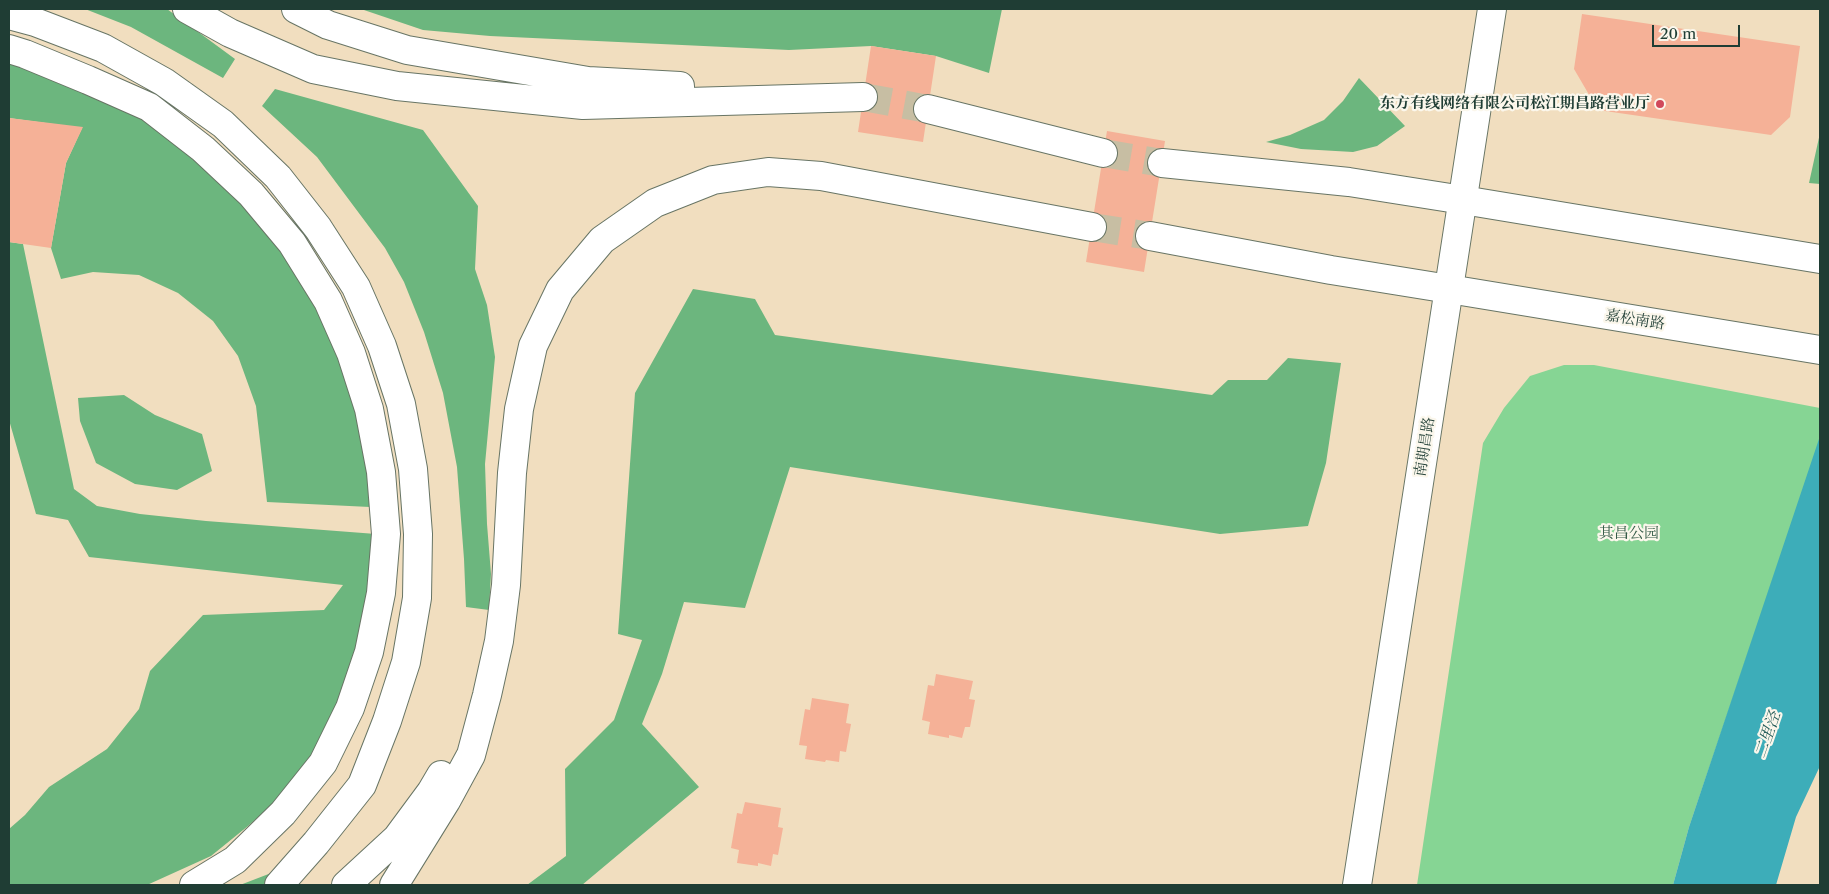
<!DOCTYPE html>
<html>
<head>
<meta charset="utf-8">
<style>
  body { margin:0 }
  #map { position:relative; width:1829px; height:894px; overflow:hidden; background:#f1debf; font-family:"Libre Caslon Text",serif }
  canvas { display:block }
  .frame { position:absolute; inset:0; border:10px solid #1f3d34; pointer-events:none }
  .scale { position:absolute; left:1652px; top:25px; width:88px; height:22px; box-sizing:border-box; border:2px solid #1f3d34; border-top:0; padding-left:6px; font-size:15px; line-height:18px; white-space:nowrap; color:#1f3d34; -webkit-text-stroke:4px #fbf7ec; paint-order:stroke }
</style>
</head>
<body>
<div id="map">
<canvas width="1829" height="894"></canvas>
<div class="frame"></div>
<div class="scale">20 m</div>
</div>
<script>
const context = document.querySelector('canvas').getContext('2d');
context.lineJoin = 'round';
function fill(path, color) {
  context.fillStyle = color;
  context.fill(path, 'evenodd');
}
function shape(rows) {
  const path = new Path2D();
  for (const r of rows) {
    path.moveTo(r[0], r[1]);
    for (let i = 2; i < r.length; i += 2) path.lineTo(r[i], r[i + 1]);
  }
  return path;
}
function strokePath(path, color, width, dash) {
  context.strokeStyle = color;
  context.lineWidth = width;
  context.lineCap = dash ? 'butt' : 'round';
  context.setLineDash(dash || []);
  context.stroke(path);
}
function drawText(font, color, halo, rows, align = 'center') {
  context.font = font + ' "Libre Caslon Text","Noto Serif SC",serif';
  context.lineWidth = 4.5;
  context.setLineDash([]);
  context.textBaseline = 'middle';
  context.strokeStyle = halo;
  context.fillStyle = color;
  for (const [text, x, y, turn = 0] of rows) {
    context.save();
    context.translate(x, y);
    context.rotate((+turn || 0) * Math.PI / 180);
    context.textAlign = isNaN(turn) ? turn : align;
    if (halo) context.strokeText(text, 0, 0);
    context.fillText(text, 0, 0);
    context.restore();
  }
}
fill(shape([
  [1564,365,1594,365,1820,408,1820,441,1689,827,1673,885,1417,885,1483,443,1504,408,1530,376]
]), '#86d594');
fill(shape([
  [85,9,167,9,235,59,223,78,131,27],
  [361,9,1002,9,989,73,936,56,871,46,789,50,490,36,423,30],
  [9,61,150,119,266,224,322,314,345,373,359,423,367,466,370,507,267,502,256,406,238,356,213,321,178,293,139,275,93,272,61,279,51,248,66,163,82,128,9,118],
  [1359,78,1405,126,1377,146,1353,152,1301,149,1266,142,1290,135,1324,120,1343,101],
  [275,89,423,130,478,206,475,269,487,305,495,357,485,464,487,524,491,574,489,610,466,607,464,559,457,467,443,393,424,332,404,282,385,248,317,157,262,106],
  [1820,133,1820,184,1809,183],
  [9,242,23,244,74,489,97,506,140,514,206,521,376,534,360,649,322,748,287,791,248,826,211,856,147,885,9,885,9,829,25,815,49,787,107,749,139,709,150,671,203,615,324,610,343,585,89,557,68,520,36,514,9,420],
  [693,289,755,299,775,335,1212,395,1228,380,1267,380,1288,358,1341,363,1326,463,1308,526,1220,534,790,467,745,608,684,602,662,674,642,724,699,787,582,885,527,885,566,856,565,769,614,720,642,640,618,634,635,393],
  [124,395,155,415,202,434,212,471,177,490,135,484,96,463,80,421,78,398],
  [279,870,263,885,240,885]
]), '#6cb67e');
fill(shape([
  [1820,436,1820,766,1796,817,1776,885,1673,885,1689,827]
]), '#3dadb9');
fill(shape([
  [1582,14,1800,46,1790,117,1771,135,1598,110,1574,69],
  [871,46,936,56,923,142,858,132],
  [9,118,83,127,66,163,51,248,9,242],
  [1107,131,1165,141,1144,272,1086,262],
  [936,674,973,681,969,699,975,700,970,727,965,727,962,738,949,735,949,738,928,734,930,722,922,720,928,685,934,686],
  [812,698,849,704,846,723,851,724,846,752,840,751,839,762,826,760,825,762,805,759,807,746,799,745,805,709,810,710],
  [745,802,781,808,778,827,783,828,778,855,773,854,771,866,758,863,758,866,737,863,739,850,731,848,737,813,742,814]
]), '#f5b197');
strokePath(shape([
  [863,97,928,109],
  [1103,153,1162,163],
  [1092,227,1150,236]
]), '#c7bea3', 28, [28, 14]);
const secondary = shape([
  [1357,885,1492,9]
]);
const primary = shape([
  [1463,200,1820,259],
  [1449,289,1820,350]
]);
const highway = shape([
  [187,9,230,33,313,69,397,86,583,105,863,97],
  [296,9,328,25,407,50,588,81,680,86],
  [9,15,35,22,103,48,164,82,223,124,278,177,318,228,356,287,382,346,401,404,413,469,418,534,417,598,406,662,387,721,362,785,316,843,279,885],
  [9,49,25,54,88,80,149,107,203,149,251,194,292,243,328,301,351,353,369,409,381,472,386,534,381,593,369,652,350,708,323,763,283,813,235,860,194,885],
  [928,109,1103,153],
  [1162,163,1349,182,1463,200],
  [1150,236,1331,270,1449,289],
  [346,885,397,838,431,792,441,775],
  [394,885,446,801,471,755,487,695,499,641,506,585,512,473,519,409,533,346,560,290,602,240,655,203,713,180,768,172,821,176,1092,227]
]);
strokePath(secondary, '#687565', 30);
strokePath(primary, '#687565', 30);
strokePath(highway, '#687565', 30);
strokePath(secondary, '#fff', 28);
strokePath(primary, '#fff', 28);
strokePath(highway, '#fff', 28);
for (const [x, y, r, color] of [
  [1660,104,5,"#d1495b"]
]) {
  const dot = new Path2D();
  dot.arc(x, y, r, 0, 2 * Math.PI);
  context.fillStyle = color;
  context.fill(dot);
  strokePath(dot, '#fbf7ec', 2);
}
drawText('bold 15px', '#1f3d34', '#fbf7ec', [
  ["东方有线网络有限公司松江期昌路营业厅",1650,104]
], 'right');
drawText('15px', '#1f3d34', '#fbf7ec', [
  ["嘉松南路",1635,320,9],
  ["南期昌路",1425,447,-81]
]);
drawText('15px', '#345b47', '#fbf7ec', [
  ["其昌公园",1629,534]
]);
drawText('italic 16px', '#285f5c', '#fbf7ec', [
  ["二里泾",1768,735,-71]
]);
</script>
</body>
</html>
